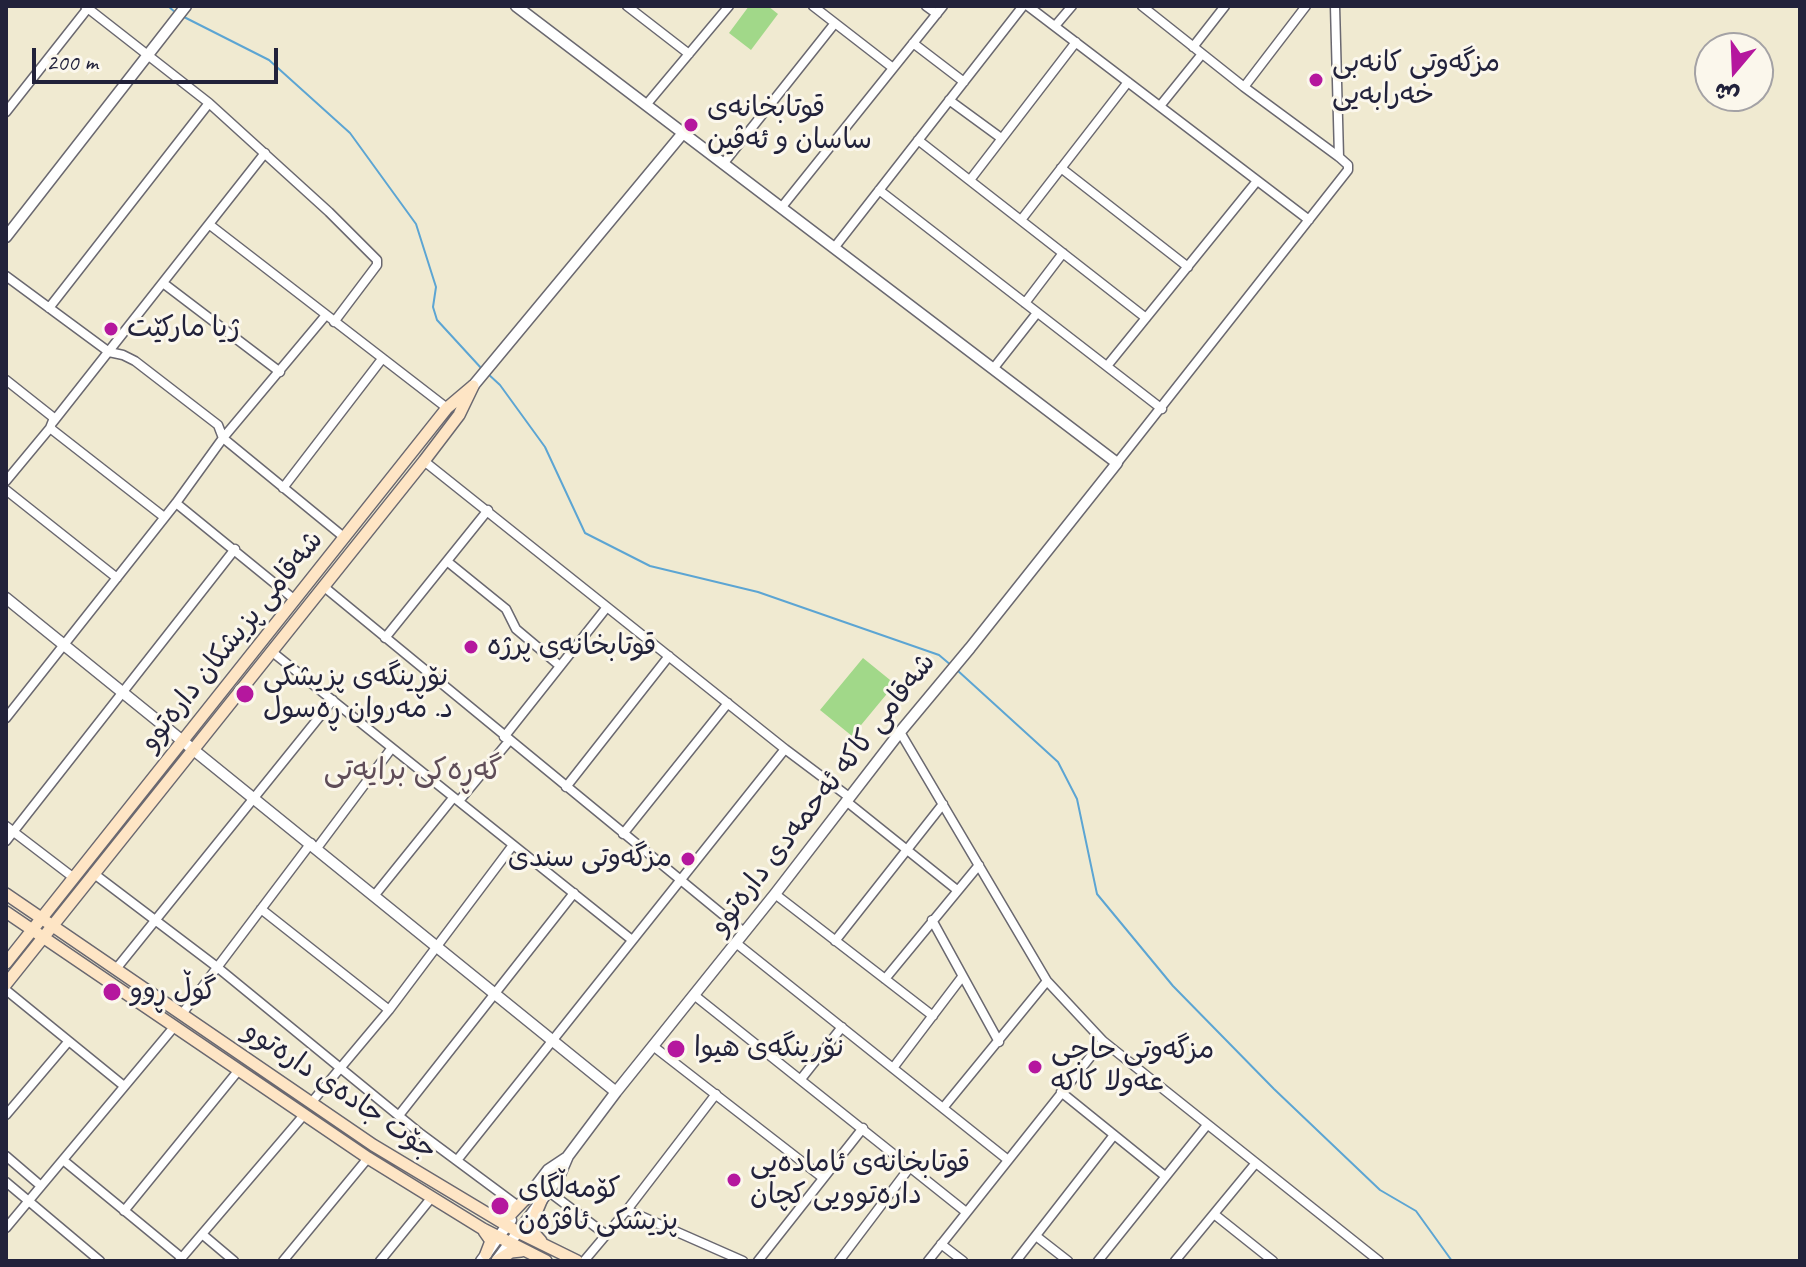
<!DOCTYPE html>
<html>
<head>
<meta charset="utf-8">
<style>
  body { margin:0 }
  #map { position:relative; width:1806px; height:1267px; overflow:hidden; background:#f0ead1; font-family:Caveat,"Playpen Sans Arabic",sans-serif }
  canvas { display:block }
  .frame { position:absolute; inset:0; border:8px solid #22223b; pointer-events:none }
  .north { position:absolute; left:1694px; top:32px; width:80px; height:80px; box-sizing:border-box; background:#fbf7ec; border:2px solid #a4a2a5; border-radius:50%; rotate:199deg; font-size:22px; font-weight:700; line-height:32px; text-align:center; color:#22223b }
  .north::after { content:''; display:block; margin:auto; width:28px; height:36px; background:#b5179e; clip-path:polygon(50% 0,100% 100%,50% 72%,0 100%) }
  .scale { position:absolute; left:32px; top:48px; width:246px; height:36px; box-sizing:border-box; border:4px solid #22223b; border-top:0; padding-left:10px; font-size:24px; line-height:28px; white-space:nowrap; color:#22223b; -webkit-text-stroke:6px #fbf7ec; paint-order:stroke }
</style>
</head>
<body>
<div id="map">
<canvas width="1806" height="1267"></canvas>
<div class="frame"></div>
<div class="north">ش</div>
<div class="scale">200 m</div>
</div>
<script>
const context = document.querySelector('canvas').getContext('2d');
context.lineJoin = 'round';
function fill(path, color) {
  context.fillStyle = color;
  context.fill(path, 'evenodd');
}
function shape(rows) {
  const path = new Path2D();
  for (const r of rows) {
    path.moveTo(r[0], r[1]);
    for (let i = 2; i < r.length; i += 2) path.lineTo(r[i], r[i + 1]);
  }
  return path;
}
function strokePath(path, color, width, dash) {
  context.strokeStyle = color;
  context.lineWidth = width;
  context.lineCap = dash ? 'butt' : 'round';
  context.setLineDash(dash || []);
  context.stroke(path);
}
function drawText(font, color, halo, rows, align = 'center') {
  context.font = font + ' Caveat,"Playpen Sans Arabic",sans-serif';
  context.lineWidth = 6;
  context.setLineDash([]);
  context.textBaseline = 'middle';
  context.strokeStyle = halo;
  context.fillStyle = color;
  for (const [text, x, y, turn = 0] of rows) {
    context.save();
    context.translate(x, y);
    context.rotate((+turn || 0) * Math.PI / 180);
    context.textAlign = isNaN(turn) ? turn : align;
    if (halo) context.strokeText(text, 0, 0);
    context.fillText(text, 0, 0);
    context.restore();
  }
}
fill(shape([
  [749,6,768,6,778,14,751,50,729,33],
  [863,658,895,684,852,736,820,710]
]), '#a1d889');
strokePath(shape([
  [168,6,176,13],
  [182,16,269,60,350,133,416,224,436,287,433,307,437,320,482,369],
  [487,373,500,385,545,447,585,533,650,566,758,592,939,655,952,666],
  [957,670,1058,762,1077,799,1097,894,1173,986,1274,1089,1380,1190,1416,1211,1452,1261]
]), '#5ca5d3', 2);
const minor = shape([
  [85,6,209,103,329,212,377,260,377,265,334,322],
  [627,6,689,54],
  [813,6,893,68],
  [926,6,937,14],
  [1028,6,1309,220],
  [1335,6,1339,157],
  [1055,26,1072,6],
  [913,43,964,82],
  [1193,47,1225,6],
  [1244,87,1306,6],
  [949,100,1001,138],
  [646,105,729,6],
  [1160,106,1202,54],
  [6,112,88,8],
  [918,140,1146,318],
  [723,164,835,23],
  [1061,168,1188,267],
  [970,180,1076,42],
  [879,190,1162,409],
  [781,208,943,6],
  [1021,220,1128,82],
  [210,225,447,408],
  [834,248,1023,6],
  [6,276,109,352,123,355,135,361,218,425,223,438,345,538],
  [163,283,280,372],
  [1025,303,1063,253],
  [49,308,209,103],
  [1107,366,1257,181],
  [993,369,1037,313],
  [6,380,54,418,50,428,6,481],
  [53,422,265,153],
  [50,428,164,517],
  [424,461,785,749,849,797],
  [1117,463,1348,170,1348,165,1339,157,1244,87,1142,6],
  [283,488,382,359],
  [6,490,117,578],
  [176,503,295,600],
  [448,562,506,609,516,629,560,666],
  [323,586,744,932],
  [385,638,488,510],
  [271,651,632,940],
  [6,718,176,503,223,438,326,315],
  [900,732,1047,981,1103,1041,1379,1261],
  [504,737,607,607],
  [566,787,669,656],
  [459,801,509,741],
  [846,801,957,890],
  [6,826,74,878],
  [623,834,728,703],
  [6,841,235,549],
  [317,848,391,749],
  [93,873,217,967,421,1134,518,1206],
  [775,894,933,1016],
  [374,896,453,798],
  [261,909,389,1010],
  [932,920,999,1042],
  [835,941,943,804],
  [736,943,1008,1160],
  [116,969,333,700],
  [885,979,979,865],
  [6,990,124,1086],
  [694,995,966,1212],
  [182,1014,311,843],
  [653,1046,823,1178],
  [893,1068,962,977],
  [801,1079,842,1027],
  [1061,1092,1165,1176],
  [311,1103,389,1010,513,845],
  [943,1108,1047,981],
  [400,1114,574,893],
  [6,1115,68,1042],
  [6,1156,41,1186],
  [458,1159,785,749],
  [63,1160,182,1258],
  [6,1182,100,1261],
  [548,1191,605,1234],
  [627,1210,743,1261],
  [124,1211,238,1071],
  [1214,1214,1273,1261],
  [6,1228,174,1027],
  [202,1234,234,1261],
  [1036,1236,1068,1261],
  [941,1244,963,1261],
  [179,1261,303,1116],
  [283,1261,368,1158],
  [380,1261,432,1197],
  [584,1261,627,1210,716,1094],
  [758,1261,863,1128],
  [839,1261,910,1167],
  [928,1261,1103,1041],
  [1016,1261,1114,1135],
  [1098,1261,1207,1125],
  [1175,1261,1255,1164]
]);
const tertiary = shape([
  [6,237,186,6],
  [473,386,683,133],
  [6,598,616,1092],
  [525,1200,548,1170,566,1158],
  [497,1260,559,1177,568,1156,616,1092,775,894,900,732,970,648,1117,463,516,6],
  [481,1261,511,1220]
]);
const secondary = shape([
  [6,894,373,1145,518,1232,577,1261],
  [6,912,368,1158,483,1229,546,1261],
  [6,963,447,408,473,386],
  [6,984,424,461,459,415,473,386],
  [541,1201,531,1225,534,1233,541,1241],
  [493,1213,510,1215,530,1194],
  [484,1231,491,1241,486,1254],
  [497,1261,511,1252,521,1251]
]);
strokePath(minor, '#6a6870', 11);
strokePath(tertiary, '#6a6870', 13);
strokePath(secondary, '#6a6870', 14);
strokePath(minor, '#fff', 8);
strokePath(tertiary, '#fff', 10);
strokePath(secondary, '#fee5c5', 11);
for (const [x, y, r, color] of [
  [1316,80,8,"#b5179e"],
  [691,125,8,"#b5179e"],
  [111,329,8,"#b5179e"],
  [471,647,8,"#b5179e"],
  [245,694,10,"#b5179e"],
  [688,859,8,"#b5179e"],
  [112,992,10,"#b5179e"],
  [676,1049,10,"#b5179e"],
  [1035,1067,8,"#b5179e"],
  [734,1180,8,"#b5179e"],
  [500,1206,10,"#b5179e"]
]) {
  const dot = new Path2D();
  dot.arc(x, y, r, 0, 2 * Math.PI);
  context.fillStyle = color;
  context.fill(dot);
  strokePath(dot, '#fbf7ec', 3);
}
drawText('28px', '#22223b', '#fbf7ec', [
  ["مزگەوتی کانەبی",1332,64],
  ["خەرابەیی",1332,96],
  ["قوتابخانەی",707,109],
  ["ساسان و ئەڤین",707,141],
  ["ژیا مارکێت",127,329],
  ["قوتابخانەی پرژە",487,647],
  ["نۆڕینگەی پزیشکی",263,678],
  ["د. مەروان ڕەسول",263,710],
  ["مزگەوتی سندی",672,859,"right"],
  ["گوڵ ڕوو",130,992],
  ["نۆرینگەی هیوا",694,1049],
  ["مزگەوتی حاجی",1051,1051],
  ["عەولا کاکە",1051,1083],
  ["قوتابخانەی ئامادەیی",750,1164],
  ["دارەتوویی کچان",750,1196],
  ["کۆمەڵگای",518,1190],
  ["پزیشکی ئاڤژەن",518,1222]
], 'left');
drawText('28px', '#22223b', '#fbf7ec', [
  ["شەقامی پزیشکان دارەتوو",232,641,-51],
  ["شەقامی کاکە ئەحمەدی دارەتوو",823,794,-52],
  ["جۆت جادەی دارەتوو",340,1091,34]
]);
drawText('30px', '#5f4d58', '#fbf7ec', [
  ["گەڕەکی برایەتی",413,771]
]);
</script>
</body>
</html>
